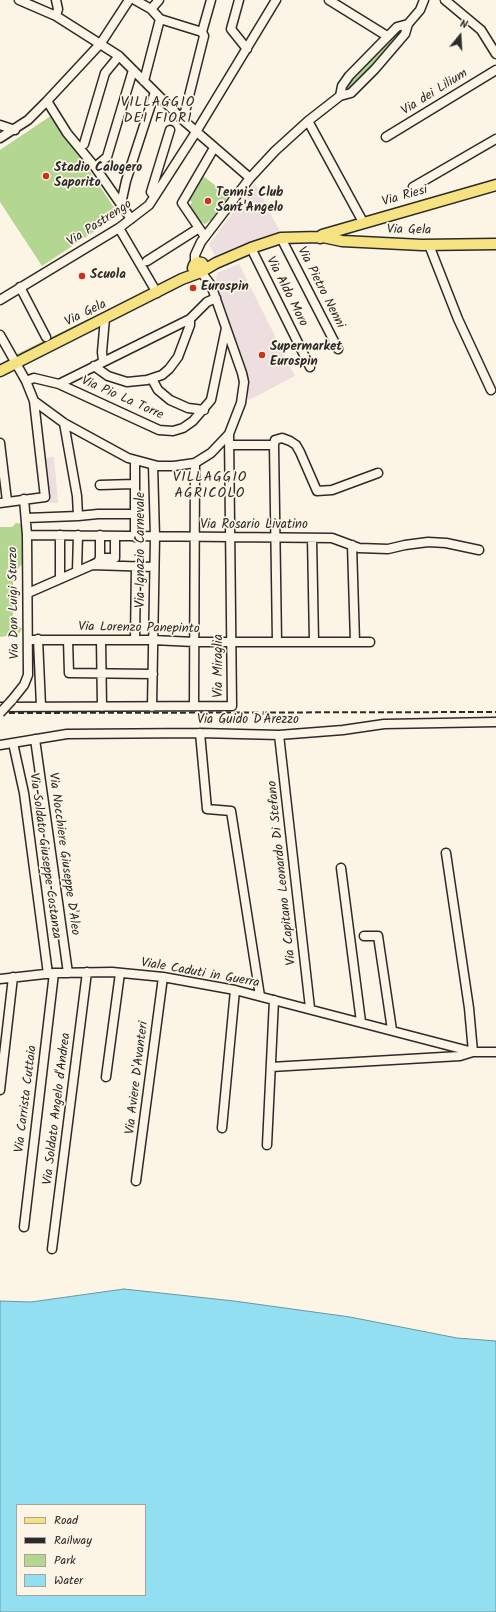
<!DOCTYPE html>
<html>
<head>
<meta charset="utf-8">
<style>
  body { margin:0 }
  #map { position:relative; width:496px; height:1612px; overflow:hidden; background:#fcf5e5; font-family:Kalam,sans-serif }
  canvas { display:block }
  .legend { position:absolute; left:16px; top:1504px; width:130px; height:92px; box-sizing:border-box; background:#fcf5e5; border:1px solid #a8a49b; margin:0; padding:5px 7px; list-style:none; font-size:12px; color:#2b2b2b }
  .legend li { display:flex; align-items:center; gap:8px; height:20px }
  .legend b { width:20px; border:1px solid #a8a49b }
  .north { position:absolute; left:440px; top:16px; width:40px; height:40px; -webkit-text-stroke:3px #fcf5e5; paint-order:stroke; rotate:18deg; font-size:11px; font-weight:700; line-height:16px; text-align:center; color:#2b2b2b }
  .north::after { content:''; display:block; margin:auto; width:14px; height:18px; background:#2b2b2b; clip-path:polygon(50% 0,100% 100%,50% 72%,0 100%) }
</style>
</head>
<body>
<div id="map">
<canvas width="496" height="1612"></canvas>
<ul class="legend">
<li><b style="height:5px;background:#f6e281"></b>Road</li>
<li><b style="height:5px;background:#2b2b2b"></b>Railway</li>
<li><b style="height:11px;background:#b3d690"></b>Park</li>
<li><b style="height:11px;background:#91dff1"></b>Water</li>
</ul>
<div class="north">N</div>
</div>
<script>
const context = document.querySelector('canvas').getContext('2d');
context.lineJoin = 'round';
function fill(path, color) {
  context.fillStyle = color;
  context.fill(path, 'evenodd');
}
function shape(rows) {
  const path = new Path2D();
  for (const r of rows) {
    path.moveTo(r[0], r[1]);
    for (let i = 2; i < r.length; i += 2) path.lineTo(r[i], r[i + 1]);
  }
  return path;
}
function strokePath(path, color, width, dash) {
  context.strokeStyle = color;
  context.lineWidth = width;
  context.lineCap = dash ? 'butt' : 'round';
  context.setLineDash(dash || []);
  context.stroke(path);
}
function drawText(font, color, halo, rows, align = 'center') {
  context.font = font + ' Kalam,sans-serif';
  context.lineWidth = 3.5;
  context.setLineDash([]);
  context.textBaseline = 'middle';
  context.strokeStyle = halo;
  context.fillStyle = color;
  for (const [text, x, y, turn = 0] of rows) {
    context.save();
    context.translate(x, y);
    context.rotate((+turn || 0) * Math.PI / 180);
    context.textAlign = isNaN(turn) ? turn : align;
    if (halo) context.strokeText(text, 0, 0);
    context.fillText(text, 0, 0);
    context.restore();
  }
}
fill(shape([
  [255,183,281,234,238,246,215,256,209,244],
  [239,264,295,376,249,400,246,394,243,367,224,309,215,287,217,273],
  [54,457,58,503,49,503,44,458]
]), '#eddee0');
fill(shape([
  [401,28,404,29,377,63,354,85,346,89,346,83],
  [52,115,119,215,42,266,0,202,0,150],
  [203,176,229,196,212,219,205,224,196,219,189,207,192,202,189,200],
  [88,319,90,320,16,358,15,355],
  [16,523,22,524,22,564,13,575,13,621,22,629,19,634,0,637,0,527,12,527]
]), '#b3d690');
const water = shape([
  [124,1289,234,1301,350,1317,457,1338,496,1341,496,1612,0,1612,0,1301,31,1302,124,1289],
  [17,1505,145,1505,145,1595,17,1595,17,1505]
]);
fill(water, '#91dff1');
strokePath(water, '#6897a2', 1);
const minor = shape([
  [19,0,56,16,119,56,183,120,250,178],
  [135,0,151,9,160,19,202,32],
  [239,0,231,29,247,49],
  [329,0,387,36],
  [445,0,481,30,496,54],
  [151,9,159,0],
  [56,16,58,9,56,0],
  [144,81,160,19],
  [340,96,342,86,349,76,397,27,408,24],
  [47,101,67,133,95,167,131,219],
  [183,120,204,36,202,32,211,0],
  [308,121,363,222],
  [0,125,15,130],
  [386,137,496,70],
  [0,138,28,120,47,101,101,43,129,0],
  [84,144,105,73,119,56],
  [95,167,107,157,133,70],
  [413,187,496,139],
  [154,196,151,192,170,130],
  [121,204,126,181,155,92],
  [119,228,157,293],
  [205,237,182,203,214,148],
  [281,238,338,349],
  [429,245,458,319,491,390],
  [251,248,310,367],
  [147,261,199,228],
  [195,263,195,255,201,242,250,178,275,151,308,121,340,96,351,93,375,69,405,34,408,24,420,10,424,0],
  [20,287,46,337],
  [0,300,119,228,149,205,196,132,276,0],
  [0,335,26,381,34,401,45,497,0,503],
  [103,361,102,352,105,318],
  [94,366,108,376,127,382,147,380,162,375,169,369,178,357,190,325,190,319],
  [152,379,158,390,170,400,188,408,204,410],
  [26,381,34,378,59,384,159,430,173,431,183,428,193,421,211,400,226,328],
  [59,384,190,319,207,302,216,298],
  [34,401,64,423,128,458,158,466,174,466,195,463,211,453,229,434,241,403,244,382,242,373,211,285,201,272],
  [64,423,77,496,78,516],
  [0,443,7,501],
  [231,445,274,445],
  [135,460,135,537],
  [100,485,134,484],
  [26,518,78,516,98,514,135,514],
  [27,535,332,538,359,548,388,549,405,545,428,542,446,543,479,550],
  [60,535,60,579],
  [100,535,100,558],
  [312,538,314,642],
  [352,545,355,642],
  [92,565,98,562,100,558,115,558,115,536],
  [77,571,78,535],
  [28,593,92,565,154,567],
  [38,639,41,706],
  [28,640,153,640,194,642,370,642],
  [68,640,69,673,153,674],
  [101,640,102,707],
  [135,640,136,566],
  [277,642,274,445,275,440,282,438,290,441,296,445,300,452,317,491,332,490,378,473],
  [12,700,24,685,28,675,27,535,24,499],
  [194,706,195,463],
  [0,707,232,706,229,434],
  [152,707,155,537,153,465],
  [200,733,207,809,231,811,260,996],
  [279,735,310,1008],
  [35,739,68,973],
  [13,743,24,793,48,974],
  [0,745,67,734,200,733,279,735,343,730,384,724,496,722],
  [341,868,361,1022],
  [364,936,378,936,392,1030],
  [0,979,54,973,112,972,163,977,235,990,473,1052,496,1052],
  [271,1067,460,1056,473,1052,469,1008,446,853],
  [106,1077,120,973],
  [0,1090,13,977],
  [222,1128,235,990],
  [267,1145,274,1000],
  [136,1181,163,977],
  [24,1227,54,973],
  [52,1249,87,972]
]);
const major = shape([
  [322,235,496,185],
  [198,272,193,268,194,265,197,262,202,263,204,266,204,269],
  [0,371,182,279,201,272,216,263,251,248,281,238,319,237,320,238,323,237,342,241,422,245,496,244]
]);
strokePath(minor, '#2b2b2b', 11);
strokePath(major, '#2b2b2b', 13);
strokePath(minor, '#fcf5e5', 8);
strokePath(major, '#f6e281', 10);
strokePath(shape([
  [0,713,496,712]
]), '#2b2b2b', 2, [6, 3]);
const minorBridge = shape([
  [0,713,12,700]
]);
strokePath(minorBridge, '#2b2b2b', 11, []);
strokePath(minorBridge, '#fcf5e5', 8);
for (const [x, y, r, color] of [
  [46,176,4,"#c8321e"],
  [208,201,4,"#c8321e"],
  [82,276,4,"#c8321e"],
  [193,288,4,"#c8321e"],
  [262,355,4,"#c8321e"]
]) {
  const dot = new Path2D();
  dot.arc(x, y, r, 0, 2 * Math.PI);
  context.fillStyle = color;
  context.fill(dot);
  strokePath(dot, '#fcf5e5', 1.5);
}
drawText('13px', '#2b2b2b', '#fcf5e5', [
  ["Via dei Lilium",435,93,-32],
  ["Via Riesi",405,197,-16],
  ["Via Pastrengo",100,224,-33],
  ["Via Gela",409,231,1],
  ["Via Pietro Nenni",320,288,63],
  ["Via Aldo Moro",286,292,63],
  ["Via Gela",86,314,-26],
  ["Via Pio La Torre",122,399,24],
  ["Via Rosario Livatino",254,526],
  ["Via Ignazio Carnevale",142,550,-90],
  ["Via Don Luigi Sturzo",15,603,-91],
  ["Via Lorenzo Panepinto",139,629,1],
  ["Via Miraglia",220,666,-90],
  ["Via Guido D'Arezzo",248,721],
  ["Via Nocchiere Giuseppe D'Aleo",63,854,82],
  ["Via Soldato Giuseppe Costanza",44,856,82],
  ["Via Capitano Leonardo Di Stefano",283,873,-96],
  ["Viale Caduti in Guerra",200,974,10],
  ["Via Aviere D'Avanteri",138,1078,-83],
  ["Via Carrista Cuttaia",27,1099,-83],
  ["Via Soldato Angelo d'Andrea",58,1109,-83]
]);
drawText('bold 13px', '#2b2b2b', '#fcf5e5', [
  ["Stadio Calogero",54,169],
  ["Saporito",54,184],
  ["Tennis Club",216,194],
  ["Sant'Angelo",216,209],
  ["Scuola",90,276],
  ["Eurospin",201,288],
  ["Supermarket",270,348],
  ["Eurospin",270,363]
], 'left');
context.letterSpacing = '1px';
drawText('14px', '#2b2b2b', '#fcf5e5', [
  ["VILLAGGIO",158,104],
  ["DEI FIORI",158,120],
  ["VILLAGGIO",210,479],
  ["AGRICOLO",210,495]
]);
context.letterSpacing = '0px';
</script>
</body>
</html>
